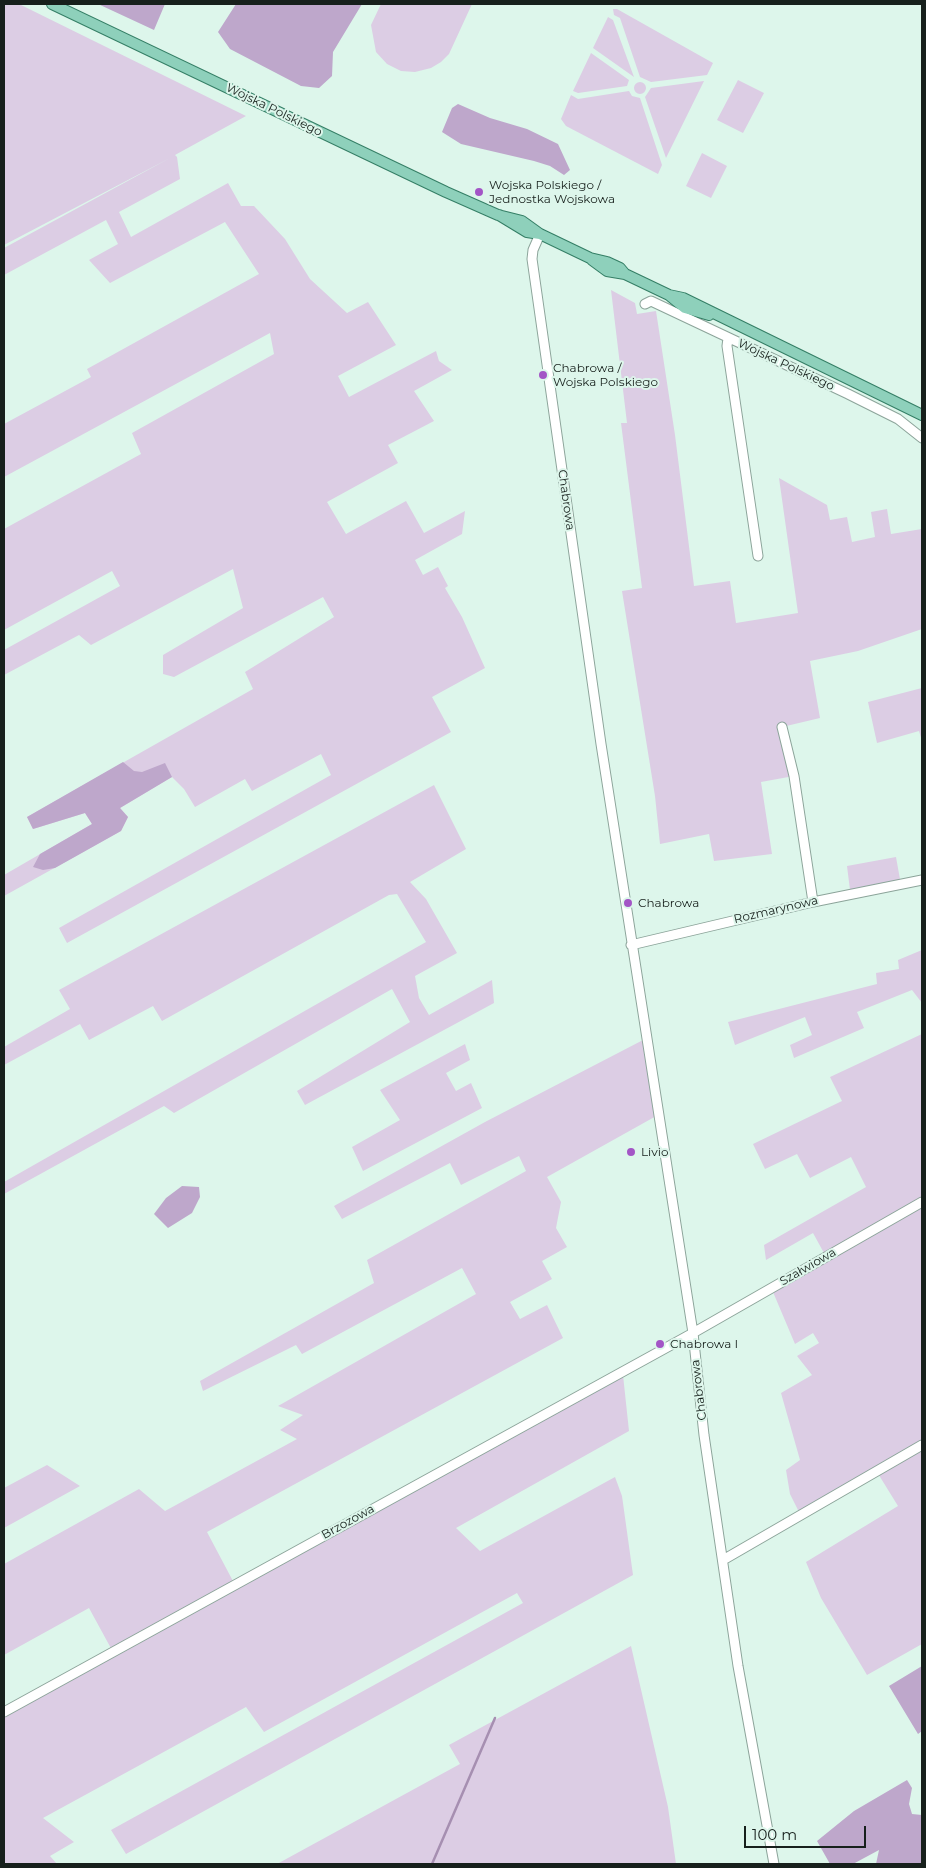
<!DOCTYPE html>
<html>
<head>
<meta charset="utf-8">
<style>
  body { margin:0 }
  #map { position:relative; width:926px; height:1868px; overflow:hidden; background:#ddf6eb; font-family:Montserrat,sans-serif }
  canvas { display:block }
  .frame { position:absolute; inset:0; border:5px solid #17201c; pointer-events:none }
  .scale { position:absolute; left:744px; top:1826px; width:122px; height:22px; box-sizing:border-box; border:2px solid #17201c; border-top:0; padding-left:6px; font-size:15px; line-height:18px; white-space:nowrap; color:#17201c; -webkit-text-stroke:4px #ddf6eb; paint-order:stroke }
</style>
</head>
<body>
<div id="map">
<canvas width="926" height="1868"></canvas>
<div class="frame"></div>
<div class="scale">100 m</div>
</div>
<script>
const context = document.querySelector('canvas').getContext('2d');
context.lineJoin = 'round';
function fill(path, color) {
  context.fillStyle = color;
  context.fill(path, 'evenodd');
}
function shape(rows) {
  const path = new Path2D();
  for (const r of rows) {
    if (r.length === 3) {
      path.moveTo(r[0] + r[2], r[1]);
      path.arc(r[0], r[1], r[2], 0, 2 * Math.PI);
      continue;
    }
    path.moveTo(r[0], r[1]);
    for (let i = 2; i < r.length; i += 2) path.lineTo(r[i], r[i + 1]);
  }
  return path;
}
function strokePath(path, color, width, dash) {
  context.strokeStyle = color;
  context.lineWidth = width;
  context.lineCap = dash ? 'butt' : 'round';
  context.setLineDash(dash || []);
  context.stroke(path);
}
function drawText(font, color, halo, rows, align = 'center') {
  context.font = font + ' Montserrat,sans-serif';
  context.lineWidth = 4;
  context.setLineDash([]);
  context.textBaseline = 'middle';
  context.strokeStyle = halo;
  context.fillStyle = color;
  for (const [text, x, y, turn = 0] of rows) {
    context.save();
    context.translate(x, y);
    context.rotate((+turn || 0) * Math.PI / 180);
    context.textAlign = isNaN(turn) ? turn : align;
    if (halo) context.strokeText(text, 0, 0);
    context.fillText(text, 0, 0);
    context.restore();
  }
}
fill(shape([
  [4,4,19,4,246,116,175,155,177,157,180,179,119,212,131,237,228,183,241,206,254,206,285,239,310,279,347,313,368,302,396,345,338,376,349,397,436,351,439,361,452,370,414,391,434,421,388,445,398,463,327,502,346,534,406,501,424,533,465,511,462,534,415,560,423,575,438,567,448,586,445,588,462,617,485,668,432,697,451,732,67,943,59,928,331,775,321,754,252,791,245,779,195,807,184,789,172,777,120,808,128,817,121,831,4,896,4,875,92,824,85,813,33,829,27,817,253,689,245,672,334,617,323,597,174,677,163,674,163,655,243,608,233,569,91,645,79,635,4,675,4,650,120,586,112,571,4,630,4,529,141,454,132,433,274,354,270,333,4,477,4,424,91,377,87,369,259,274,225,222,110,283,89,260,118,244,106,220,4,275,4,248,170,158,4,245],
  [381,4,472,4,449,54,441,62,431,68,415,72,401,71,387,64,376,52,371,25],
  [613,9,617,9,713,63,707,75,651,82,640,77,620,18,614,15],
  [608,17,613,20,634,77,593,48],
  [591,53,629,80,627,86,578,93,573,91],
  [738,80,764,93,743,133,717,120],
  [704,81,666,158,645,97,651,88],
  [640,88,6],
  [629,91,632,96,640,98,662,165,658,174,566,126,561,119,571,95,578,99],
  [702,153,727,166,711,198,686,186],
  [611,290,635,303,637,314,656,311,675,435,694,586,730,581,736,623,798,613,779,478,827,505,830,520,847,517,852,542,875,537,871,512,887,509,891,534,922,529,922,629,858,651,810,661,820,718,782,727,794,776,761,782,772,854,714,861,709,834,660,844,655,796,622,591,642,588,621,423,627,423],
  [922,688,922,741,919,731,877,743,868,702],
  [434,785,466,849,410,882,426,899,457,953,415,976,419,998,429,1015,492,980,494,1003,305,1105,297,1091,410,1022,392,989,174,1113,164,1106,4,1194,4,1182,426,942,397,894,389,895,162,1021,153,1006,89,1040,80,1024,4,1065,4,1047,70,1009,59,990],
  [896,857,901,885,813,902,850,890,847,866],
  [922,950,922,1003,912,990,857,1012,864,1028,794,1058,790,1045,812,1035,805,1017,735,1045,728,1022,877,984,876,973,899,969,898,960],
  [922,1034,922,1644,867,1675,821,1598,806,1562,898,1506,877,1472,799,1512,790,1494,786,1470,800,1460,781,1393,812,1375,797,1356,819,1343,813,1333,795,1344,773,1292,623,1375,629,1431,456,1528,480,1551,615,1477,622,1496,633,1575,126,1854,111,1830,523,1603,517,1593,264,1732,246,1707,43,1818,74,1842,50,1856,57,1864,4,1864,4,1712,113,1652,89,1608,4,1655,4,1564,139,1489,165,1511,297,1439,280,1430,303,1415,278,1406,476,1294,462,1268,302,1354,296,1345,203,1391,200,1381,374,1283,367,1260,526,1171,519,1156,461,1185,450,1163,342,1219,334,1206,485,1122,645,1039,658,1115,547,1177,561,1202,556,1228,567,1247,542,1261,552,1279,510,1302,520,1319,547,1305,563,1338,207,1532,234,1583,693,1333,824,1253,813,1233,766,1260,764,1245,866,1187,851,1157,810,1178,797,1154,765,1169,753,1144,842,1101,830,1077],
  [465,1044,470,1060,446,1073,456,1091,471,1083,482,1108,363,1171,352,1147,400,1120,380,1090],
  [47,1465,80,1486,4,1528,4,1488],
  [631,1646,668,1807,676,1864,277,1864,460,1764,449,1745]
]), '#dccde4');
fill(shape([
  [98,4,165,4,154,30],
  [236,4,362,4,333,52,332,76,319,88,301,86,230,49,218,32],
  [458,104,490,118,527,129,558,144,570,170,564,175,550,166,534,161,461,144,442,132,452,108],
  [123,762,134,771,142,772,165,763,172,777,120,808,128,817,121,831,55,868,43,870,33,867,40,854,92,824,85,813,33,829,27,817],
  [182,1186,199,1187,200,1197,192,1213,168,1228,154,1214,166,1198],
  [922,1666,922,1731,918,1734,889,1686],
  [907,1780,912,1788,909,1804,912,1814,922,1815,922,1864,876,1864,879,1850,853,1864,830,1864,817,1841,854,1811]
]), '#bea7cb');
strokePath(shape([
  [432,1864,495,1718]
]), '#a68fb1', 2.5);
const minor = shape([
  [540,234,533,250,532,259,601,744,693,1333,704,1435,738,1666,774,1864],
  [645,304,651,301,848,394,898,419,922,438],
  [728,338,727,346,758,556],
  [782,727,794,776,813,902],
  [631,945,813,902,922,880],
  [723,1560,922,1445],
  [4,1712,693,1333,922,1202]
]);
const major = shape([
  [52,4,446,192,498,215,522,221,540,234,590,258,607,262,620,268,625,274],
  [499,215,527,232,540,234],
  [592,260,607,271,625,274,669,295,683,298,922,415],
  [669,295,685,308,709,315]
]);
strokePath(minor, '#8ca49a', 11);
strokePath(major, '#347e65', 12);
strokePath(minor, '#fff', 9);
strokePath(major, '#8ed0bb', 10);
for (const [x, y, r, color] of [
  [479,192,5,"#a355c6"],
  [543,375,5,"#a355c6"],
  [628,903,5,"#a355c6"],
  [631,1152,5,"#a355c6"],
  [660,1344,5,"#a355c6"]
]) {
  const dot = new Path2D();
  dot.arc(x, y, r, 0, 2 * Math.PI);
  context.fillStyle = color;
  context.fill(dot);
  strokePath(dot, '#ddf6eb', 2);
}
drawText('12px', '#17201c', '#ddf6eb', [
  ["Wojska Polskiego",274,110,26],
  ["Wojska Polskiego",786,365,25],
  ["Chabrowa",566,500,82],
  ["Rozmarynowa",776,910,-13],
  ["Szałwiowa",808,1267,-30],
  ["Chabrowa",699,1390,-97],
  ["Brzozowa",348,1522,-29]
]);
drawText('12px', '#17201c', '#ddf6eb', [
  ["Wojska Polskiego /",489,185],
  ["Jednostka Wojskowa",489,199],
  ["Chabrowa /",553,368],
  ["Wojska Polskiego",553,382],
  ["Chabrowa",638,903],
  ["Livio",641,1152],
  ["Chabrowa I",670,1344]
], 'left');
</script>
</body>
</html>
